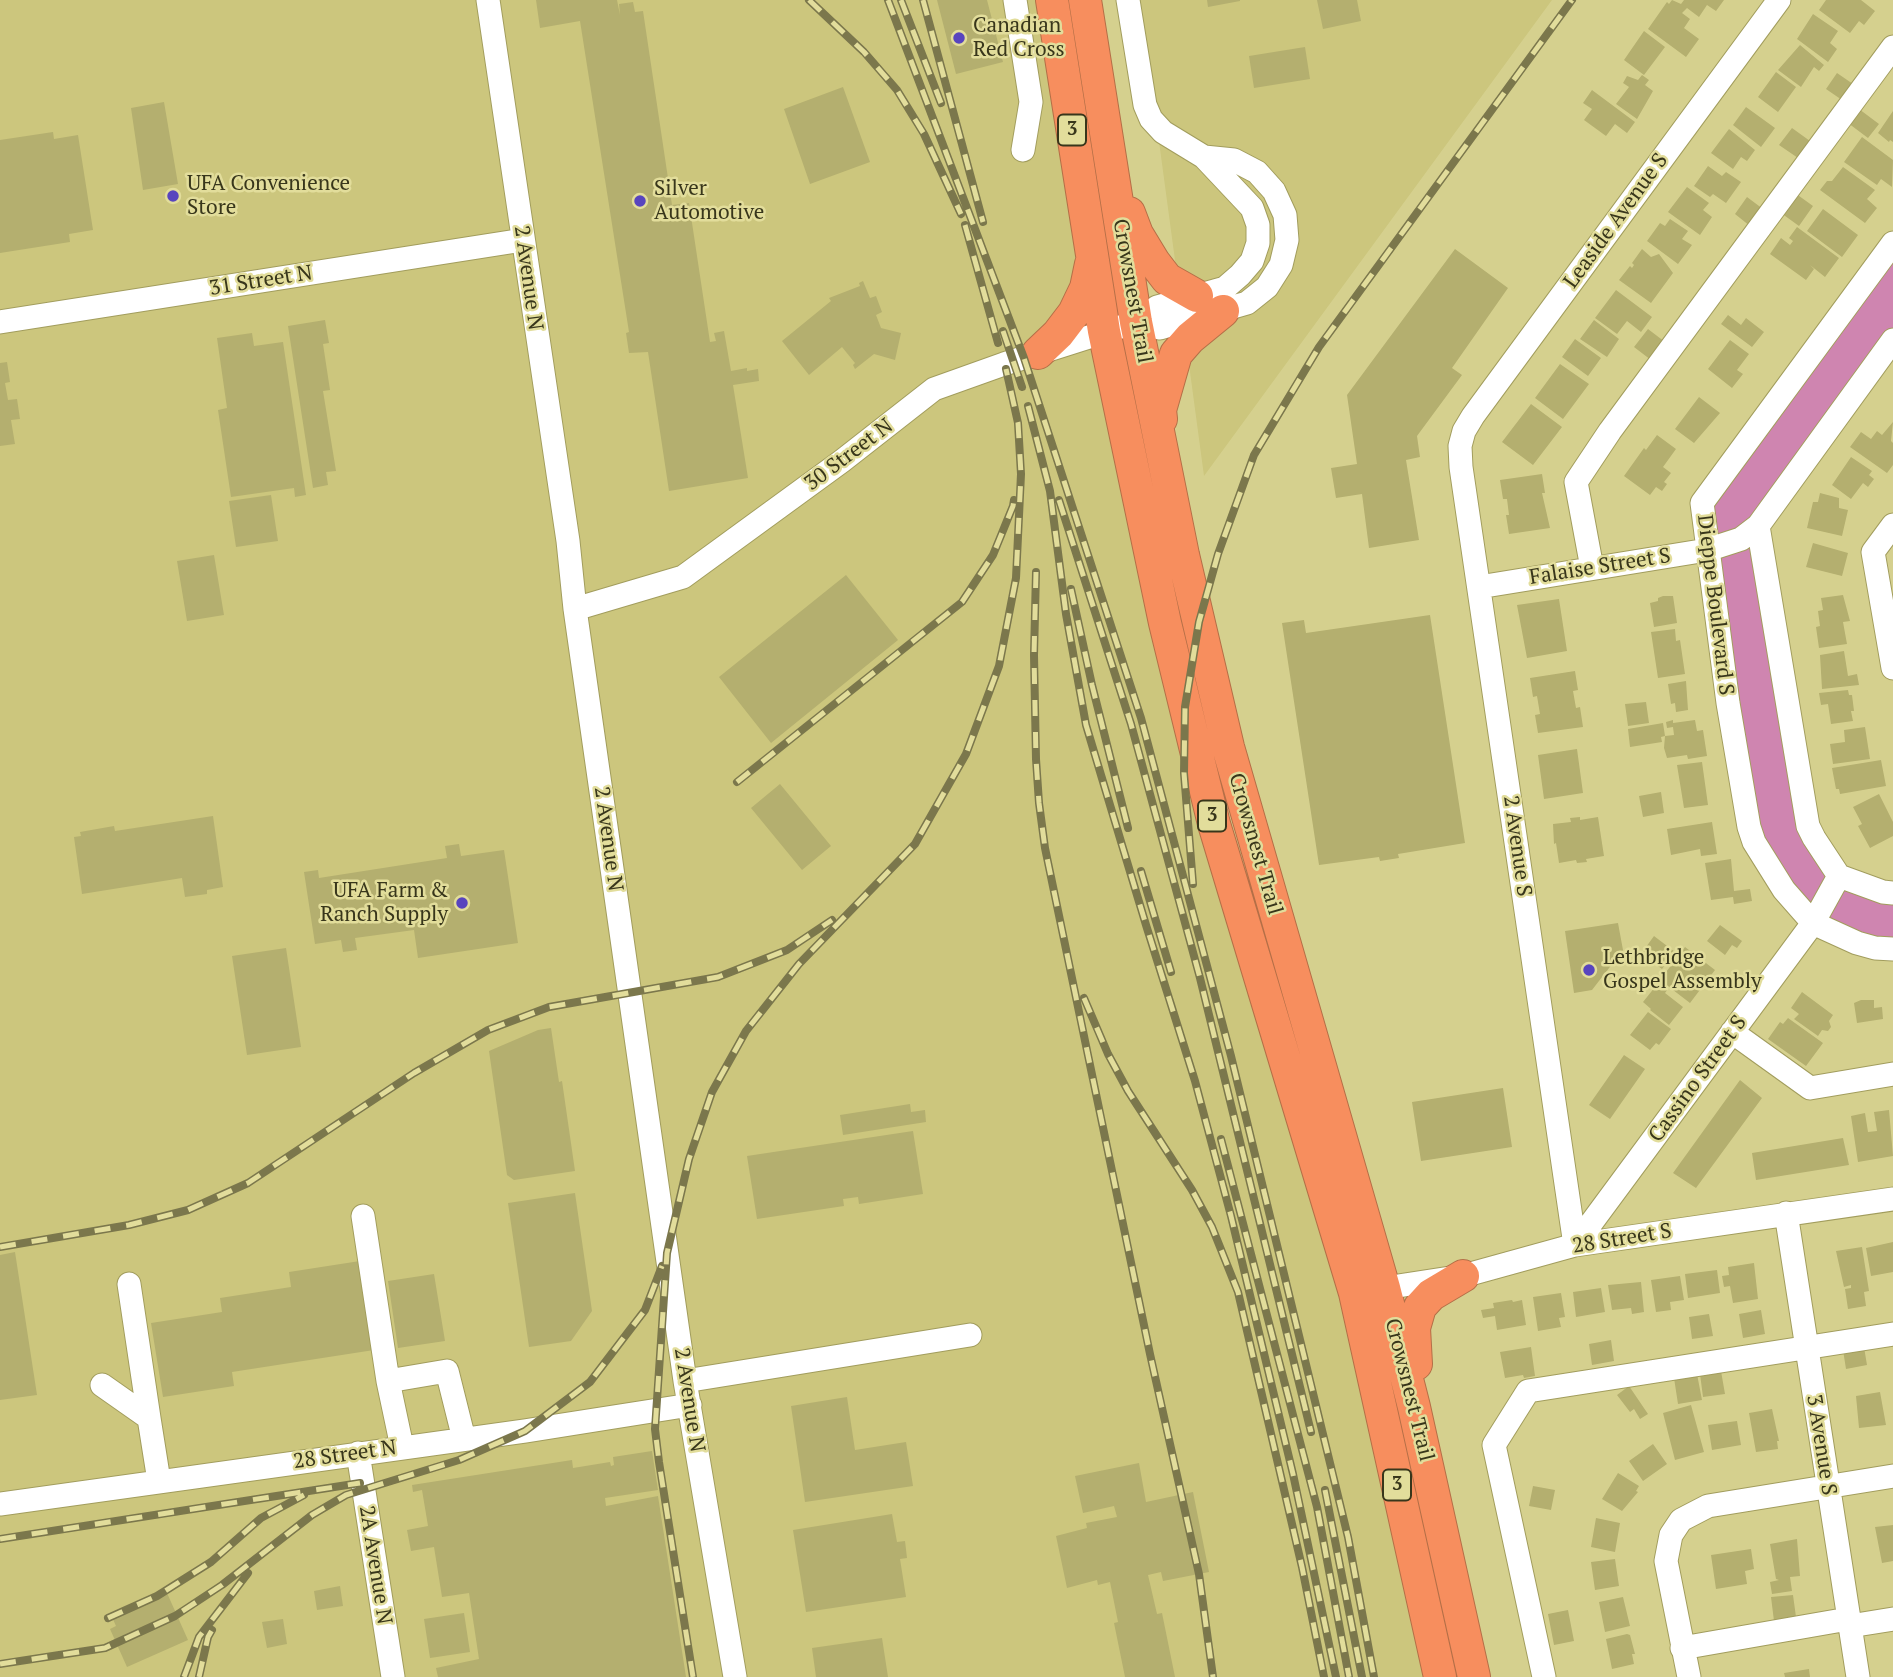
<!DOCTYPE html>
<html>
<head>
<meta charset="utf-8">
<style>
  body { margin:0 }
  canvas { display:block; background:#d5d08e }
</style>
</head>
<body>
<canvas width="1893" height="1677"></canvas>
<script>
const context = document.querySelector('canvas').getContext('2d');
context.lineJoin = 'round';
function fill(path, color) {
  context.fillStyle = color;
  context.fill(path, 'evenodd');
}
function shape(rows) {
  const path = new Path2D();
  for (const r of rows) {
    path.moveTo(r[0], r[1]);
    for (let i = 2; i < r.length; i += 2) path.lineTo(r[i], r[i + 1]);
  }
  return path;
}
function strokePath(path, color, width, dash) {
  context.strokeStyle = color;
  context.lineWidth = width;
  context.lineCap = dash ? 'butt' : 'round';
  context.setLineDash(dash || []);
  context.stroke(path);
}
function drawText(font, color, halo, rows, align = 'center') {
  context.font = font + ' "PT Serif",serif';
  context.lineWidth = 5;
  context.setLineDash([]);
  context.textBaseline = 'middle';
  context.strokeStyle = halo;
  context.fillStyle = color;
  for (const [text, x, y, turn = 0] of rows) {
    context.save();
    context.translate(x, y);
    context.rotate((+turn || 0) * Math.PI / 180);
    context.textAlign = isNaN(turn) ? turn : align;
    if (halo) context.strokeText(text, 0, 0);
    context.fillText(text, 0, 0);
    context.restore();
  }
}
fill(shape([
  [0,0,1052,0,1104,331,1440,1677,0,1677],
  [1140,0,1552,0,1204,476]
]), '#ccc67d');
fill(shape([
  [1893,243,1893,340,1758,526,1808,826,1839,876,1893,893,1893,949,1813,923,1762,856,1702,503]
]), '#cf85b0');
fill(shape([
  [536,0,617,0,620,15,619,4,633,2,635,12,643,11,672,205,689,203,710,342,716,341,714,333,724,331,731,371,747,368,747,371,758,369,759,381,733,385,748,478,669,491,648,352,629,353,626,333,629,332,580,21,540,28],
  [937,0,987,0,1003,62,956,74],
  [1207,0,1240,0,1240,1,1208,7],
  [1317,0,1357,0,1361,21,1323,29],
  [1672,0,1681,4,1684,0,1724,0,1716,11,1707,5,1699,17,1687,8,1682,13,1690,19,1684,28,1699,39,1686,57,1648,29,1667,2,1669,4],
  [1826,0,1861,0,1875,11,1864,25,1859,21,1850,33,1819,10],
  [1813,14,1838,31,1830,43,1837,49,1828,62,1797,39],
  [1644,31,1665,47,1644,75,1624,60],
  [1800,45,1824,65,1819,71,1814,67,1801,87,1778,70],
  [1305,47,1310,79,1254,88,1249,56],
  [1776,72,1796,87,1778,112,1758,97],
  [1837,73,1853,84,1842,100,1826,89],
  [1642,75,1649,80,1645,85,1653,91,1637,119,1616,104,1629,87,1623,83,1627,76,1638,80],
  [843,87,870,162,810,184,784,109],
  [1592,90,1635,122,1627,133,1615,124,1606,136,1584,120,1592,109,1583,103],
  [164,102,178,184,143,190,131,108],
  [1746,107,1775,128,1761,147,1733,125],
  [1859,109,1879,124,1868,138,1848,123],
  [1893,111,1893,142,1890,140,1889,142,1878,133],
  [1792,128,1810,141,1798,158,1779,145],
  [1729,129,1755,150,1747,161,1741,157,1733,169,1711,153],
  [53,132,54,139,78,135,93,230,69,234,70,242,0,253,0,140],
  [1862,137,1893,160,1892,187,1881,179,1877,185,1844,162],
  [1708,166,1722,176,1726,172,1741,182,1726,203,1713,194,1710,197,1694,186],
  [1843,167,1875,190,1867,199,1877,208,1865,223,1820,190,1827,181,1832,181],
  [1687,187,1709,203,1703,210,1712,217,1700,235,1668,212],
  [1795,193,1813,206,1799,226,1781,213],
  [1747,197,1763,209,1750,226,1735,214],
  [1823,209,1858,235,1842,257,1807,231],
  [1670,219,1688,231,1682,239,1692,245,1678,264,1647,241,1660,223,1665,226],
  [1797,227,1839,258,1825,277,1810,265,1814,269,1806,280,1770,254,1781,238,1790,245,1793,241,1789,238],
  [1455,249,1508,288,1452,368,1462,375,1417,436,1420,457,1406,460,1419,540,1369,548,1362,494,1336,498,1331,468,1357,464,1347,395],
  [1642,249,1651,257,1659,254,1673,273,1651,303,1619,280,1630,266,1632,268,1634,265,1632,263],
  [863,281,870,298,876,296,882,312,876,315,881,328,901,333,895,360,874,354,855,369,853,365,855,363,842,347,809,375,782,341,831,301,829,298,860,286,859,283],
  [1616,290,1652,317,1641,332,1627,321,1617,334,1595,318],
  [1728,315,1741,325,1746,318,1764,332,1752,347,1721,324],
  [325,320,329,343,323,344,330,390,323,391,336,471,326,472,328,485,313,488,288,326],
  [1594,320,1619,339,1607,357,1580,339],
  [1648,329,1665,342,1651,360,1634,347],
  [252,333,254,346,283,342,306,495,295,497,294,488,231,497,218,410,227,408,217,338],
  [1575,339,1601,358,1588,376,1562,357],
  [1730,340,1749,354,1737,370,1743,374,1732,388,1708,369],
  [7,362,10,382,5,383,8,400,17,399,20,419,11,420,15,444,0,446,0,363],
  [1560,364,1589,384,1563,419,1535,398],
  [1699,397,1720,413,1694,443,1675,429],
  [1531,404,1562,427,1533,465,1502,442],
  [1893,422,1891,441,1893,443,1893,465,1887,473,1850,447,1861,432,1871,439,1877,431,1882,435],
  [1657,435,1676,449,1663,467,1671,473,1664,482,1667,484,1662,491,1656,487,1650,495,1624,476,1644,448,1646,450],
  [1851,457,1872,471,1869,475,1874,479,1868,487,1863,483,1851,499,1832,485],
  [1542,474,1545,493,1542,493,1550,528,1509,534,1506,515,1509,515,1507,499,1503,499,1500,480],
  [1820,493,1839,498,1839,508,1848,510,1842,536,1807,528,1813,502,1818,502],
  [271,495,278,541,236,547,229,501],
  [1813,543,1848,553,1842,576,1806,567],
  [214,555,224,615,187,621,177,561],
  [846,575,898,640,771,743,719,677],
  [1843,595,1850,621,1843,622,1847,644,1819,648,1816,627,1820,626,1818,611,1823,610,1821,598],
  [1663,596,1673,596,1677,623,1654,627,1650,603,1658,601,1658,598],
  [1559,599,1567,651,1527,658,1517,605],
  [1430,615,1465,843,1398,854,1399,858,1380,861,1379,857,1319,865,1282,623,1304,620,1306,633],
  [1675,629,1676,641,1680,640,1685,674,1658,678,1651,632],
  [1844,651,1848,676,1857,674,1859,685,1822,689,1820,655],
  [1575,671,1578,690,1573,691,1576,708,1580,707,1583,727,1538,733,1535,715,1540,714,1537,696,1533,697,1530,678],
  [1686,681,1688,710,1676,712,1675,703,1671,704,1668,684],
  [1848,690,1849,695,1852,695,1854,711,1851,711,1853,721,1831,724,1828,704,1821,705,1819,693],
  [1646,702,1649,723,1628,726,1625,704],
  [1673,720,1673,723,1695,720,1697,731,1703,730,1707,756,1688,759,1687,755,1667,758,1664,748,1665,736,1674,735,1673,727,1667,728,1666,722],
  [1663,723,1665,736,1661,737,1662,742,1630,747,1628,729],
  [1865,727,1870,759,1833,764,1830,744,1845,742,1844,730],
  [1577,749,1583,793,1544,799,1538,755],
  [1881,760,1886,786,1840,794,1839,789,1836,789,1832,768],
  [1702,762,1708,805,1684,808,1677,765],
  [780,784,831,846,802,870,751,808],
  [1661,792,1664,813,1643,817,1639,796],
  [1879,794,1893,822,1893,836,1870,848,1858,826,1862,824,1853,807],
  [213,816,223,887,207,890,207,894,185,897,182,878,82,894,74,837,81,836,80,832,114,826,115,831],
  [1580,817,1580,820,1598,817,1604,856,1586,859,1587,862,1577,863,1576,860,1559,863,1556,843,1554,844,1553,824,1571,822,1570,818],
  [1712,822,1717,854,1701,856,1700,849,1671,855,1667,829],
  [459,844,461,856,504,850,518,943,418,958,414,930,355,938,357,950,343,952,341,940,315,944,304,872,318,870,319,878,447,858,445,846],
  [1731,859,1734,891,1750,889,1752,901,1734,904,1733,897,1711,900,1705,863],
  [1618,923,1623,950,1592,990,1574,993,1565,931],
  [1720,925,1742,941,1737,948,1732,945,1725,955,1707,941],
  [1654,936,1675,952,1662,969,1641,954],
  [1685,947,1715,970,1690,1003,1660,980],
  [286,948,301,1047,247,1055,232,956],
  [1659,982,1668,989,1665,993,1683,1007,1669,1025,1650,1010,1651,1009,1643,1002],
  [1802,992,1833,1015,1829,1021,1831,1027,1828,1031,1822,1030,1818,1036,1794,1019,1799,1014,1791,1008],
  [1861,1000,1874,1000,1874,1008,1882,1007,1883,1019,1857,1023,1854,1003],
  [1648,1012,1671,1029,1659,1045,1656,1043,1650,1050,1630,1035],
  [1788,1018,1823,1043,1806,1066,1768,1039,1780,1022,1783,1024],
  [551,1028,559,1082,562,1081,575,1171,514,1180,507,1175,489,1051,538,1030],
  [1624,1055,1645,1069,1610,1119,1589,1105],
  [1740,1080,1762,1098,1696,1188,1673,1173],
  [1503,1088,1512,1147,1421,1161,1412,1102],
  [910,1104,911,1112,925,1110,926,1122,843,1135,840,1115],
  [1889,1110,1893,1156,1858,1162,1851,1116,1865,1113,1868,1132,1877,1131,1874,1112],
  [913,1131,923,1194,859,1204,858,1197,843,1199,844,1206,757,1219,747,1156],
  [1843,1138,1849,1165,1756,1180,1752,1153],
  [575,1193,592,1311,571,1341,529,1347,508,1203],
  [1893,1242,1893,1272,1871,1276,1866,1248],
  [1862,1247,1869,1291,1864,1292,1866,1306,1848,1309,1845,1289,1851,1288,1851,1285,1844,1287,1836,1251],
  [15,1252,37,1395,0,1400,0,1255],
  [360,1261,374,1350,232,1372,234,1386,163,1397,151,1323,222,1312,220,1298,291,1287,289,1272],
  [1754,1263,1758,1299,1733,1303,1730,1286,1724,1287,1722,1276,1729,1275,1728,1267],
  [1717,1270,1720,1293,1688,1298,1685,1274],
  [434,1274,445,1341,398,1348,388,1281],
  [1680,1276,1684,1300,1670,1302,1671,1310,1656,1312,1651,1280],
  [1641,1282,1644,1312,1632,1314,1631,1308,1612,1310,1608,1285],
  [1601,1288,1605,1312,1576,1317,1573,1292],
  [1561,1293,1565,1317,1559,1318,1561,1327,1538,1331,1533,1297],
  [1512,1300,1513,1302,1522,1300,1526,1325,1497,1330,1495,1316,1483,1318,1481,1310,1494,1308,1493,1303],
  [1761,1310,1765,1334,1743,1338,1739,1314],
  [1709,1314,1713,1336,1692,1339,1689,1317],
  [1611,1340,1614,1361,1592,1365,1589,1344],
  [1531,1347,1535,1376,1524,1378,1523,1375,1505,1378,1500,1352],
  [1864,1347,1867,1365,1846,1369,1843,1350],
  [1721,1371,1725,1394,1703,1397,1700,1374],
  [1697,1374,1702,1400,1678,1404,1674,1378],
  [1629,1386,1648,1414,1640,1419,1634,1409,1630,1412,1617,1395],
  [1880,1392,1886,1425,1859,1428,1856,1396],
  [847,1397,855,1450,906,1442,913,1486,805,1502,791,1406],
  [1691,1405,1704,1452,1675,1460,1663,1413],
  [1772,1409,1779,1441,1777,1441,1778,1449,1756,1452,1749,1413],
  [1737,1421,1741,1445,1712,1450,1708,1425],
  [1653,1444,1667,1464,1643,1481,1629,1461],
  [652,1451,658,1490,605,1498,606,1506,658,1496,686,1677,438,1677,436,1668,479,1659,469,1593,442,1597,434,1547,411,1551,407,1530,428,1526,422,1490,413,1492,412,1485,572,1460,573,1468,610,1462,611,1466,614,1465,613,1457],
  [1139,1463,1146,1502,1193,1492,1209,1572,1163,1581,1161,1572,1148,1575,1157,1614,1162,1613,1175,1677,1125,1677,1114,1623,1118,1622,1110,1582,1098,1585,1097,1580,1067,1588,1056,1536,1087,1528,1086,1523,1117,1517,1114,1506,1083,1513,1075,1476],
  [1618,1473,1639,1486,1636,1491,1638,1492,1622,1511,1602,1499],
  [1533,1486,1555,1490,1551,1510,1529,1506],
  [892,1514,897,1542,905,1541,907,1558,900,1559,906,1597,806,1612,793,1530],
  [1596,1518,1620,1523,1615,1552,1591,1547],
  [1893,1525,1893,1561,1882,1563,1875,1527],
  [1797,1539,1800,1576,1790,1577,1792,1591,1772,1594,1770,1582,1779,1580,1776,1579,1770,1544],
  [1751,1549,1754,1569,1745,1571,1747,1584,1716,1589,1711,1555],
  [1615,1559,1619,1586,1595,1590,1591,1562],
  [340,1586,343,1606,317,1610,314,1591],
  [167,1593,188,1640,127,1667,110,1629,116,1626,112,1617],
  [1793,1595,1796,1617,1774,1621,1771,1597],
  [1623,1597,1630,1626,1605,1632,1599,1602],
  [1568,1610,1574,1641,1554,1645,1548,1614],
  [464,1613,470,1652,430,1658,424,1619],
  [283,1619,287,1644,267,1648,262,1622],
  [1627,1634,1630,1635,1635,1654,1632,1654,1634,1664,1612,1669,1606,1639],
  [882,1638,888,1677,816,1677,812,1648],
  [1809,1669,1810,1677,1785,1677,1784,1673]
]), '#b4af6f');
const minor = shape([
  [488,0,568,541,575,609,685,1381,735,1677],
  [1015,0,1031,102,1023,150],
  [1893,243,1702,503,1728,703,1749,827,1754,842,1784,890,1813,923,1857,943,1875,948,1893,949],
  [0,322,523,240],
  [1136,322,1160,328,1247,303,1267,287,1281,265,1287,240,1285,215,1274,191,1257,172,1234,160,1204,157],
  [1893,340,1758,526,1808,826,1814,838,1839,876,1883,892,1893,893],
  [1893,525,1873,552,1893,668],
  [1592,568,1576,482,1610,431,1893,47],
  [1479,587,1707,550,1741,539,1758,526],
  [575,609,683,577,842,461,934,389,1004,364,1136,322,1157,307,1225,288,1240,275,1252,261,1258,243,1258,225,1252,208,1204,157,1163,132,1151,119,1145,105,1128,0],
  [1732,1032,1810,1088,1893,1074],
  [1786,1213,1858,1677],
  [363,1216,388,1381,402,1447],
  [1575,1245,1461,467,1460,446,1464,431,1473,416,1779,0],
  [1575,1245,1813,923,1839,876],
  [129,1284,149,1418],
  [1372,1290,1463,1276,1575,1245,1893,1199],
  [388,1381,447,1371,464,1439],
  [685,1381,970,1335],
  [102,1385,149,1418,159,1481],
  [358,1453,393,1677],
  [0,1504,525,1431,690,1405],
  [1850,1626,1893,1619],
  [1682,1648,1848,1619],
  [1544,1677,1494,1445,1528,1391,1893,1334],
  [1689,1677,1666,1561,1671,1535,1681,1520,1708,1506,1893,1476]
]);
const highway = shape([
  [1052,0,1104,331,1165,623,1214,824,1355,1293,1440,1677],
  [1085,0,1136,322,1183,555,1228,747,1384,1288,1414,1407,1474,1677],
  [1129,213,1137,234,1154,262,1167,279,1197,296],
  [1038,353,1058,334,1074,313,1086,288,1091,264],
  [1161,419,1160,410,1176,354,1190,338,1223,311],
  [1416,1364,1414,1328,1420,1307,1431,1295,1463,1276]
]);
strokePath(minor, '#a29d5d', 25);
strokePath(highway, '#b46f47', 34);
strokePath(minor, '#fff', 23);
strokePath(highway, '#f78e5e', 32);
const rail = shape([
  [809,0,864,52,897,90,924,134,961,214],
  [888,0,1024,358,1141,718,1231,1056,1348,1537,1374,1677],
  [901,0,941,103],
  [923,0,983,222],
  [965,225,998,343],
  [1003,331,1022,387],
  [1028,406,1050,491,1066,614,1086,725,1146,925,1195,1081,1231,1216,1293,1474,1336,1677],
  [1059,500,1131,724,1200,978,1311,1432],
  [1036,572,1034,655,1036,759,1039,803,1045,848,1150,1354,1199,1574,1213,1677],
  [1071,589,1092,685,1128,828],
  [737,782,962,602,993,555,1013,506,1014,500],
  [1141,871,1171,972],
  [1193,884,1184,773,1185,707,1199,622,1218,554,1254,455,1319,347,1572,0],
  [1084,998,1108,1054,1128,1091,1192,1190,1212,1227,1238,1292,1302,1567,1324,1677],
  [1221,1139,1317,1507,1349,1677],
  [0,1247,129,1225,188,1210,248,1183,414,1073,488,1030,549,1007,718,977,787,950,832,920],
  [1325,1490,1362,1677],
  [0,1539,360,1483],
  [108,1618,157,1596,211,1562,261,1518,304,1495],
  [0,1664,105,1648,175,1616,222,1585,312,1515,346,1495,459,1460,525,1431,590,1382,645,1310,662,1266],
  [184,1677,199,1637,248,1573],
  [199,1677,208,1637,212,1630],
  [693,1677,659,1462,655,1429,667,1253,689,1159,712,1092,746,1031,799,964,915,844,966,754,999,666,1016,578,1021,474,1018,423,1006,369]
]);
strokePath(rail, '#7b774c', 8);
strokePath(rail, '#e2dd9b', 5, [16]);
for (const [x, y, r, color] of [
  [959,38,7,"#5845be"],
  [173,196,7,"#5845be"],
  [640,201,7,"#5845be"],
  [462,903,7,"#5845be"],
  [1589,970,7,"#5845be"]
]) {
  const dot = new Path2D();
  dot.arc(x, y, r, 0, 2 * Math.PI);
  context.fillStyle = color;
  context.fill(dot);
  strokePath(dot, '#e2dd9b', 2.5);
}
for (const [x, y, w] of [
  [1072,130,28],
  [1212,816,28],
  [1397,1485,28]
]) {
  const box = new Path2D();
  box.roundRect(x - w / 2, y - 15.5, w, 31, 5);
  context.fillStyle = '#e2dd9b';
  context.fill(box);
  strokePath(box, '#38361b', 2);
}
drawText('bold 19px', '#38361b', null, [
  ["3",1072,130],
  ["3",1212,816],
  ["3",1397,1485]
]);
drawText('21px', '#38361b', '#e2dd9b', [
  ["Canadian",973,26],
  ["Red Cross",973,50],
  ["UFA Convenience",187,184],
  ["Store",187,208],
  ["Silver",654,189],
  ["Automotive",654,213],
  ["UFA Farm &",448,891,"right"],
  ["Ranch Supply",448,915,"right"],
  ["Lethbridge",1603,958],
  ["Gospel Assembly",1603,982]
], 'left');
drawText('21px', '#38361b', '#e2dd9b', [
  ["Leaside Avenue S",1616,221,-54],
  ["2 Avenue N",528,278,82],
  ["31 Street N",261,281,-9],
  ["Crowsnest Trail",1132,291,80],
  ["30 Street N",849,455,-37],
  ["Falaise Street S",1600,567,-9],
  ["Dieppe Boulevard S",1715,605,83],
  ["2 Avenue N",608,839,82],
  ["Crowsnest Trail",1255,844,74],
  ["2 Avenue S",1517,846,82],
  ["Cassino Street S",1698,1079,-54],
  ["28 Street S",1622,1239,-9],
  ["Crowsnest Trail",1409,1390,76],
  ["2 Avenue N",689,1400,81],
  ["3 Avenue S",1821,1445,81],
  ["28 Street N",345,1455,-8],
  ["2A Avenue N",375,1565,81]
]);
</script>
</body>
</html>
